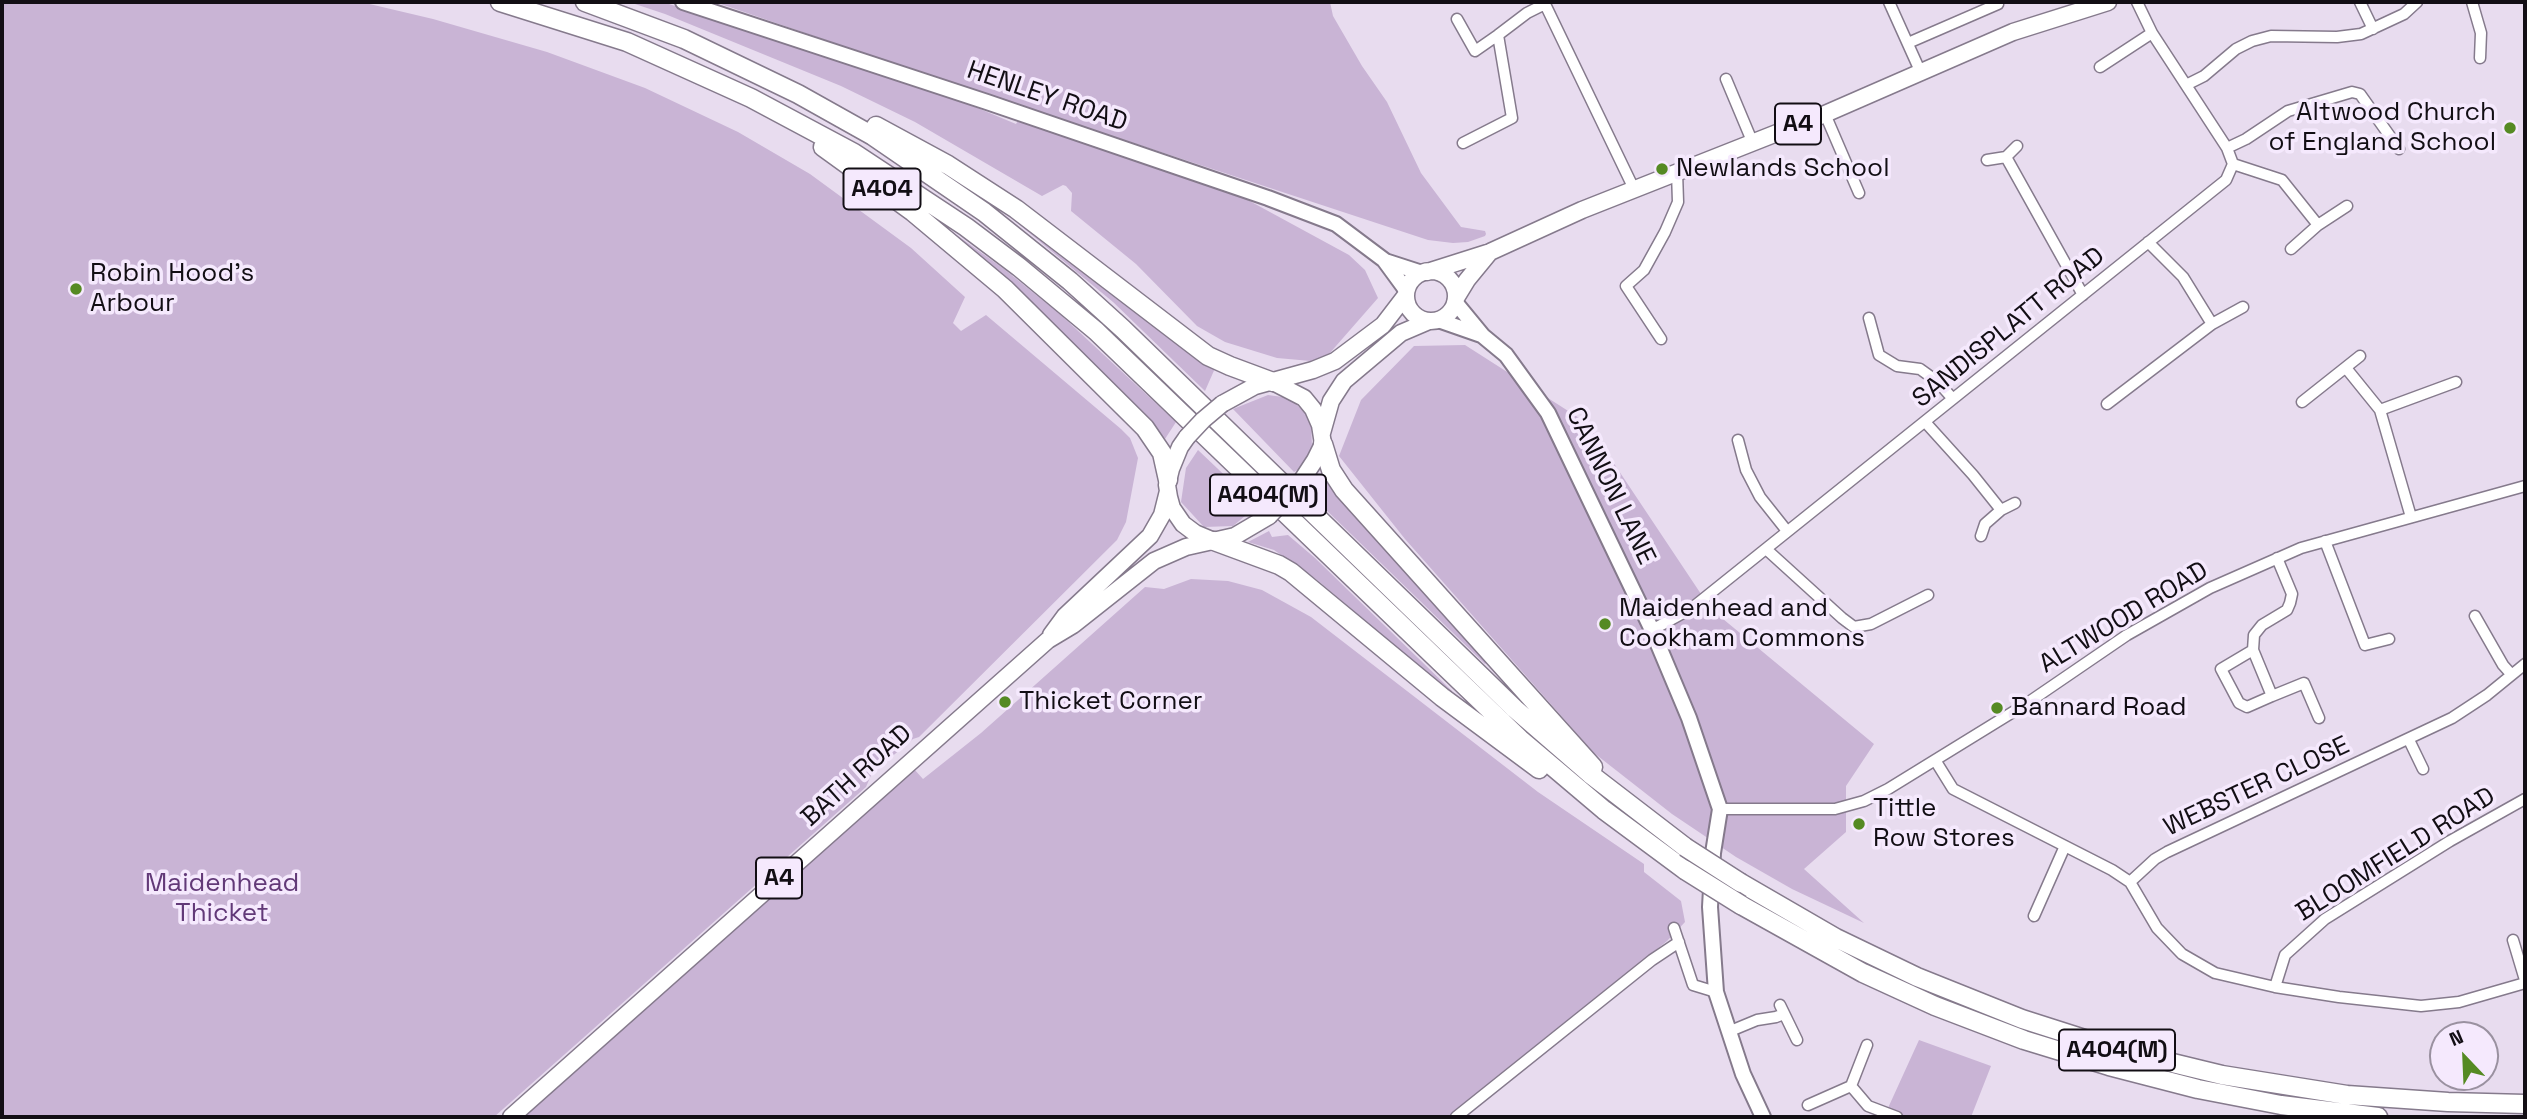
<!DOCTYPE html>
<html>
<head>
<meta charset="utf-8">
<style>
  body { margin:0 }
  #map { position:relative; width:2527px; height:1119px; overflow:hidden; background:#e8dcef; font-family:"Space Grotesk",sans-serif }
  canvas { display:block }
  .frame { position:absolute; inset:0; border:4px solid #120e14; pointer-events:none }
  .north { position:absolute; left:2429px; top:1021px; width:70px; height:70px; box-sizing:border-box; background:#f5e9fd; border:2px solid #9a91a0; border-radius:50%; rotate:337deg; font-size:19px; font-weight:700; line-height:28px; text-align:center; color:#120e14 }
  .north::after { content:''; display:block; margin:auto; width:24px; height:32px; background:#558a23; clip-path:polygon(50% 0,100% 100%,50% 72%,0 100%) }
</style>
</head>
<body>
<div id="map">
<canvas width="2527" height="1119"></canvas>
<div class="frame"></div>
<div class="north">N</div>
</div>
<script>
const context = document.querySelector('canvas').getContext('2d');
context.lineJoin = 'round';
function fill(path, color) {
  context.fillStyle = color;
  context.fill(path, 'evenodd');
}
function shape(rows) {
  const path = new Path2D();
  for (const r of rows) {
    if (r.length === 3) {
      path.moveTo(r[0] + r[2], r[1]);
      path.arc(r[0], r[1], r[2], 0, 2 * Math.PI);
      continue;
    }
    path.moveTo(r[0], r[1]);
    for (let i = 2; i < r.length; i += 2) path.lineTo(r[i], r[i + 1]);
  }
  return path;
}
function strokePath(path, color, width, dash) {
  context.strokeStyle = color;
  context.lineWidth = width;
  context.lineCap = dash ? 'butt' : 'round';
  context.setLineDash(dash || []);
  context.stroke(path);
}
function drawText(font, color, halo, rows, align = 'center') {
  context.font = font + ' "Space Grotesk",sans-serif';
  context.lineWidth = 7;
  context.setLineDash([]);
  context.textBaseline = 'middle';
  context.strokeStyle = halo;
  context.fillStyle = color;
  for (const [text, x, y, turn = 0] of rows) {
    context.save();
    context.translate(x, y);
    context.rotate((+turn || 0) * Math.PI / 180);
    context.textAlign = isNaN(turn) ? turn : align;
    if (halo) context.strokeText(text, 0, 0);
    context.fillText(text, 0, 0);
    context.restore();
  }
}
fill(shape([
  [2,2,361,2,433,19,547,52,645,88,738,132,810,174,911,248,965,297,953,323,961,331,986,315,1121,429,1130,438,1138,458,1126,522,1117,540,919,737,913,739,872,773,866,787,494,1117,2,1117],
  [629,2,663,2,956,99,1016,124,1019,119,1246,199,1349,255,1365,270,1378,298,1322,362,1277,358,1225,342,1197,326,1136,264,1071,211,1072,193,1066,186,1063,185,1042,196,915,122,841,86,665,14],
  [715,2,1330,2,1333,16,1362,66,1387,102,1421,173,1461,227,1485,231,1486,234,1485,236,1468,242,1453,243,1428,240,930,76],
  [987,198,1216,366,1205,391,1113,302],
  [919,208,1004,269,1061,315,1176,422,1165,439,1132,405],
  [1465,345,1587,423,1711,609,1874,744,1846,786,1846,832,1804,869,1864,923,1792,889,1736,857,1672,814,1594,753,1405,539,1339,456,1361,400,1414,346],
  [1268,395,1290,398,1311,419,1312,447,1306,466,1294,472,1233,409],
  [1198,450,1257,506,1233,526,1204,527,1181,502,1186,468],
  [1322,472,1351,509,1488,662,1485,664,1319,503,1313,490],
  [1269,531,1272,537,1288,535,1315,558,1452,691,1451,693,1316,579,1274,550,1248,542],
  [1191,579,1228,581,1262,590,1311,617,1538,792,1644,864,1644,872,1681,901,1685,922,1667,941,1449,1117,524,1117,914,769,923,779,981,733,1145,587,1164,589],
  [1919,1040,1991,1066,1971,1117,1906,1117,1888,1108]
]), '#c9b4d5');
const street = shape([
  [1544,2,1634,189],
  [1889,2,1921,73],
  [2360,2,2373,29],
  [2472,2,2481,33,2480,58],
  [1457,19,1475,51,1498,35],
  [1908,43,1998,4,1997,2],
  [2100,67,2152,33],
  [1726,79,1752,141],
  [2188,84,2204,76,2236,49,2252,41,2271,36,2337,37,2361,34,2404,14,2417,2],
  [1825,114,1859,193],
  [1463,143,1512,118,1498,35,1527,13,1545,4],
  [2227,148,2246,139,2288,111,2352,92,2360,94,2399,149],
  [2006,157,2083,295],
  [1987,160,2006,157,2017,146],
  [2233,164,2282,180,2318,225],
  [2148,242,2183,277,2212,324],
  [2291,249,2318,225,2347,206],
  [1869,318,1879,355,1897,366,1920,369,1938,382,1953,399],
  [1661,339,1626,286,1644,270,1665,232,1678,202,1677,172],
  [2346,368,2380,410,2411,517],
  [2302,402,2360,356],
  [2107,404,2212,324,2243,307],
  [2380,410,2456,382],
  [1926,423,1973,475,2001,510],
  [1738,440,1746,470,1760,497,1787,531],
  [1981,536,1985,524,2001,510,2015,503],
  [2325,541,2365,645,2389,639],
  [1766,549,1842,618,1854,627,1871,624,1928,595],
  [2475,616,2503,665,2511,674],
  [1652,630,1692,608,2226,180,2233,164,2227,148,2152,33,2137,2],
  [2253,650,2221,669,2239,703,2247,707,2272,696,2253,650,2254,635,2262,625,2287,610,2290,603,2292,594,2277,558],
  [2272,696,2304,683,2319,718],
  [2409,740,2423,769],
  [1935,760,1953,789,2112,870,2130,882,2157,928,2182,954,2215,973,2275,987,2339,997,2421,1006,2459,1002,2525,983],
  [1720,809,1835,809,1864,801,1888,789,2026,704,2127,635,2210,588,2301,548,2525,486],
  [2130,882,2155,859,2167,852,2452,718,2487,695,2525,664],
  [2034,916,2065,846],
  [1674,928,1693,985,1716,992],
  [2513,940,2525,980],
  [2275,987,2285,955,2325,919,2450,841,2525,799],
  [1780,1005,1797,1040],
  [1728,1032,1757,1020,1776,1017,1784,1014],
  [1851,1086,1868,1106,1897,1117],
  [1808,1105,1851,1086,1867,1045],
  [1456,1117,1652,960,1679,942]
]);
const secondary = shape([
  [683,2,987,102,1268,198,1336,224,1384,260,1406,290],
  [1385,261,1422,273],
  [1455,302,1483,336,1506,355,1548,413,1652,630,1689,718,1720,809,1713,853,1710,907,1716,992,1743,1074,1763,1117],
  [1438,320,1481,335]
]);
const primary = shape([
  [1431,296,25],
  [1427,272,1490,252,1582,210,1825,114,2013,32,2108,2],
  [1456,298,1467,280,1490,252],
  [1273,382,1304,398,1313,409,1320,425,1323,444,1315,460,1300,483],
  [1222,404,1255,386,1313,370,1335,361,1383,325,1406,295],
  [1322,433,1331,401,1344,381,1401,333,1429,321],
  [1187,437,1180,447,1171,469,1167,485,1169,497,1172,508,1183,524,1195,533,1214,541],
  [1051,635,1065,616,1150,536,1162,515,1168,491],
  [511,1117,1048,640,1073,625,1154,561,1186,547,1235,536,1269,516]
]);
const highway = shape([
  [500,2,627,42,751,98,854,153,966,227,1019,267,1096,331,1520,739,1604,810,1685,870],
  [585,2,684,39,798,94,873,136,984,212,1070,281,1123,329,1515,709,1590,774,1685,847],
  [876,126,948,165,1016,209,1208,356,1230,366,1273,382],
  [823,147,913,212,1005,289,1145,428,1162,453,1168,480],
  [1323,444,1331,470,1344,490,1593,767],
  [1214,541,1279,565,1291,572,1442,697,1539,769],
  [1741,883,1836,938,1917,977,2022,1019,2119,1050,2222,1075,2347,1095,2448,1102,2525,1104],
  [1741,905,1863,973,1935,1006,2024,1040,2109,1066,2198,1089,2281,1105,2378,1117]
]);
strokePath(street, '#857a8c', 13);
strokePath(secondary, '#857a8c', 18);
strokePath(primary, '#857a8c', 19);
strokePath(highway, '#857a8c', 21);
strokePath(street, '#fff', 10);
strokePath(secondary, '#fff', 14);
strokePath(primary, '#fff', 16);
strokePath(highway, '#fff', 18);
const primaryBridge = shape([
  [1187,437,1203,420,1222,404],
  [1269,516,1300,483]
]);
const highwayBridge = shape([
  [1685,847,1741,883],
  [1685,870,1741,905]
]);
strokePath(primaryBridge, '#857a8c', 19, []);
strokePath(highwayBridge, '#857a8c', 21, []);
strokePath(primaryBridge, '#fff', 16);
strokePath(highwayBridge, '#fff', 18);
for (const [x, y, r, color] of [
  [2510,128,7,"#558a23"],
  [1662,169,7,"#558a23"],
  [76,289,7,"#558a23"],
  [1605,624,7,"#558a23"],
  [1005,702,7,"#558a23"],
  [1997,708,7,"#558a23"],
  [1859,824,7,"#558a23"]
]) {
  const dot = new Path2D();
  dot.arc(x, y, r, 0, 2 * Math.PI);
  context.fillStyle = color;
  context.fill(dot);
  strokePath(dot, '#f5e9fd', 2.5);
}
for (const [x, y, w] of [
  [1798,124,46],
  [882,189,77],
  [1268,495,116],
  [779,878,46],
  [2117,1050,116]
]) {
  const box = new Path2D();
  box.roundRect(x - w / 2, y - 20.5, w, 41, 5);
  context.fillStyle = '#f5e9fd';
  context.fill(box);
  strokePath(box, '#120e14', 2);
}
drawText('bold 24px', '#120e14', null, [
  ["A4",1798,124],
  ["A404",882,189],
  ["A404(M)",1268,495],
  ["A4",779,878],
  ["A404(M)",2117,1050]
]);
drawText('26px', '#120e14', '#f5e9fd', [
  ["HENLEY ROAD",1047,97,19],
  ["SANDISPLATT ROAD",2009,328,-39],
  ["CANNON LANE",1610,486,64],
  ["ALTWOOD ROAD",2124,618,-31],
  ["BATH ROAD",857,776,-42],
  ["WEBSTER CLOSE",2257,787,-25],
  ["BLOOMFIELD ROAD",2396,855,-32]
]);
drawText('26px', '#120e14', '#f5e9fd', [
  ["Altwood Church",2496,113,"right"],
  ["of England School",2496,143,"right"],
  ["Newlands School",1676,169],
  ["Robin Hood's",90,274],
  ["Arbour",90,304],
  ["Maidenhead and",1619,609],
  ["Cookham Commons",1619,639],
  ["Thicket Corner",1019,702],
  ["Bannard Road",2011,708],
  ["Tittle",1873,809],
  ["Row Stores",1873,839]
], 'left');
drawText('26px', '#623978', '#f5e9fd', [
  ["Maidenhead",222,884],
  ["Thicket",222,914]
]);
</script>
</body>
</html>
